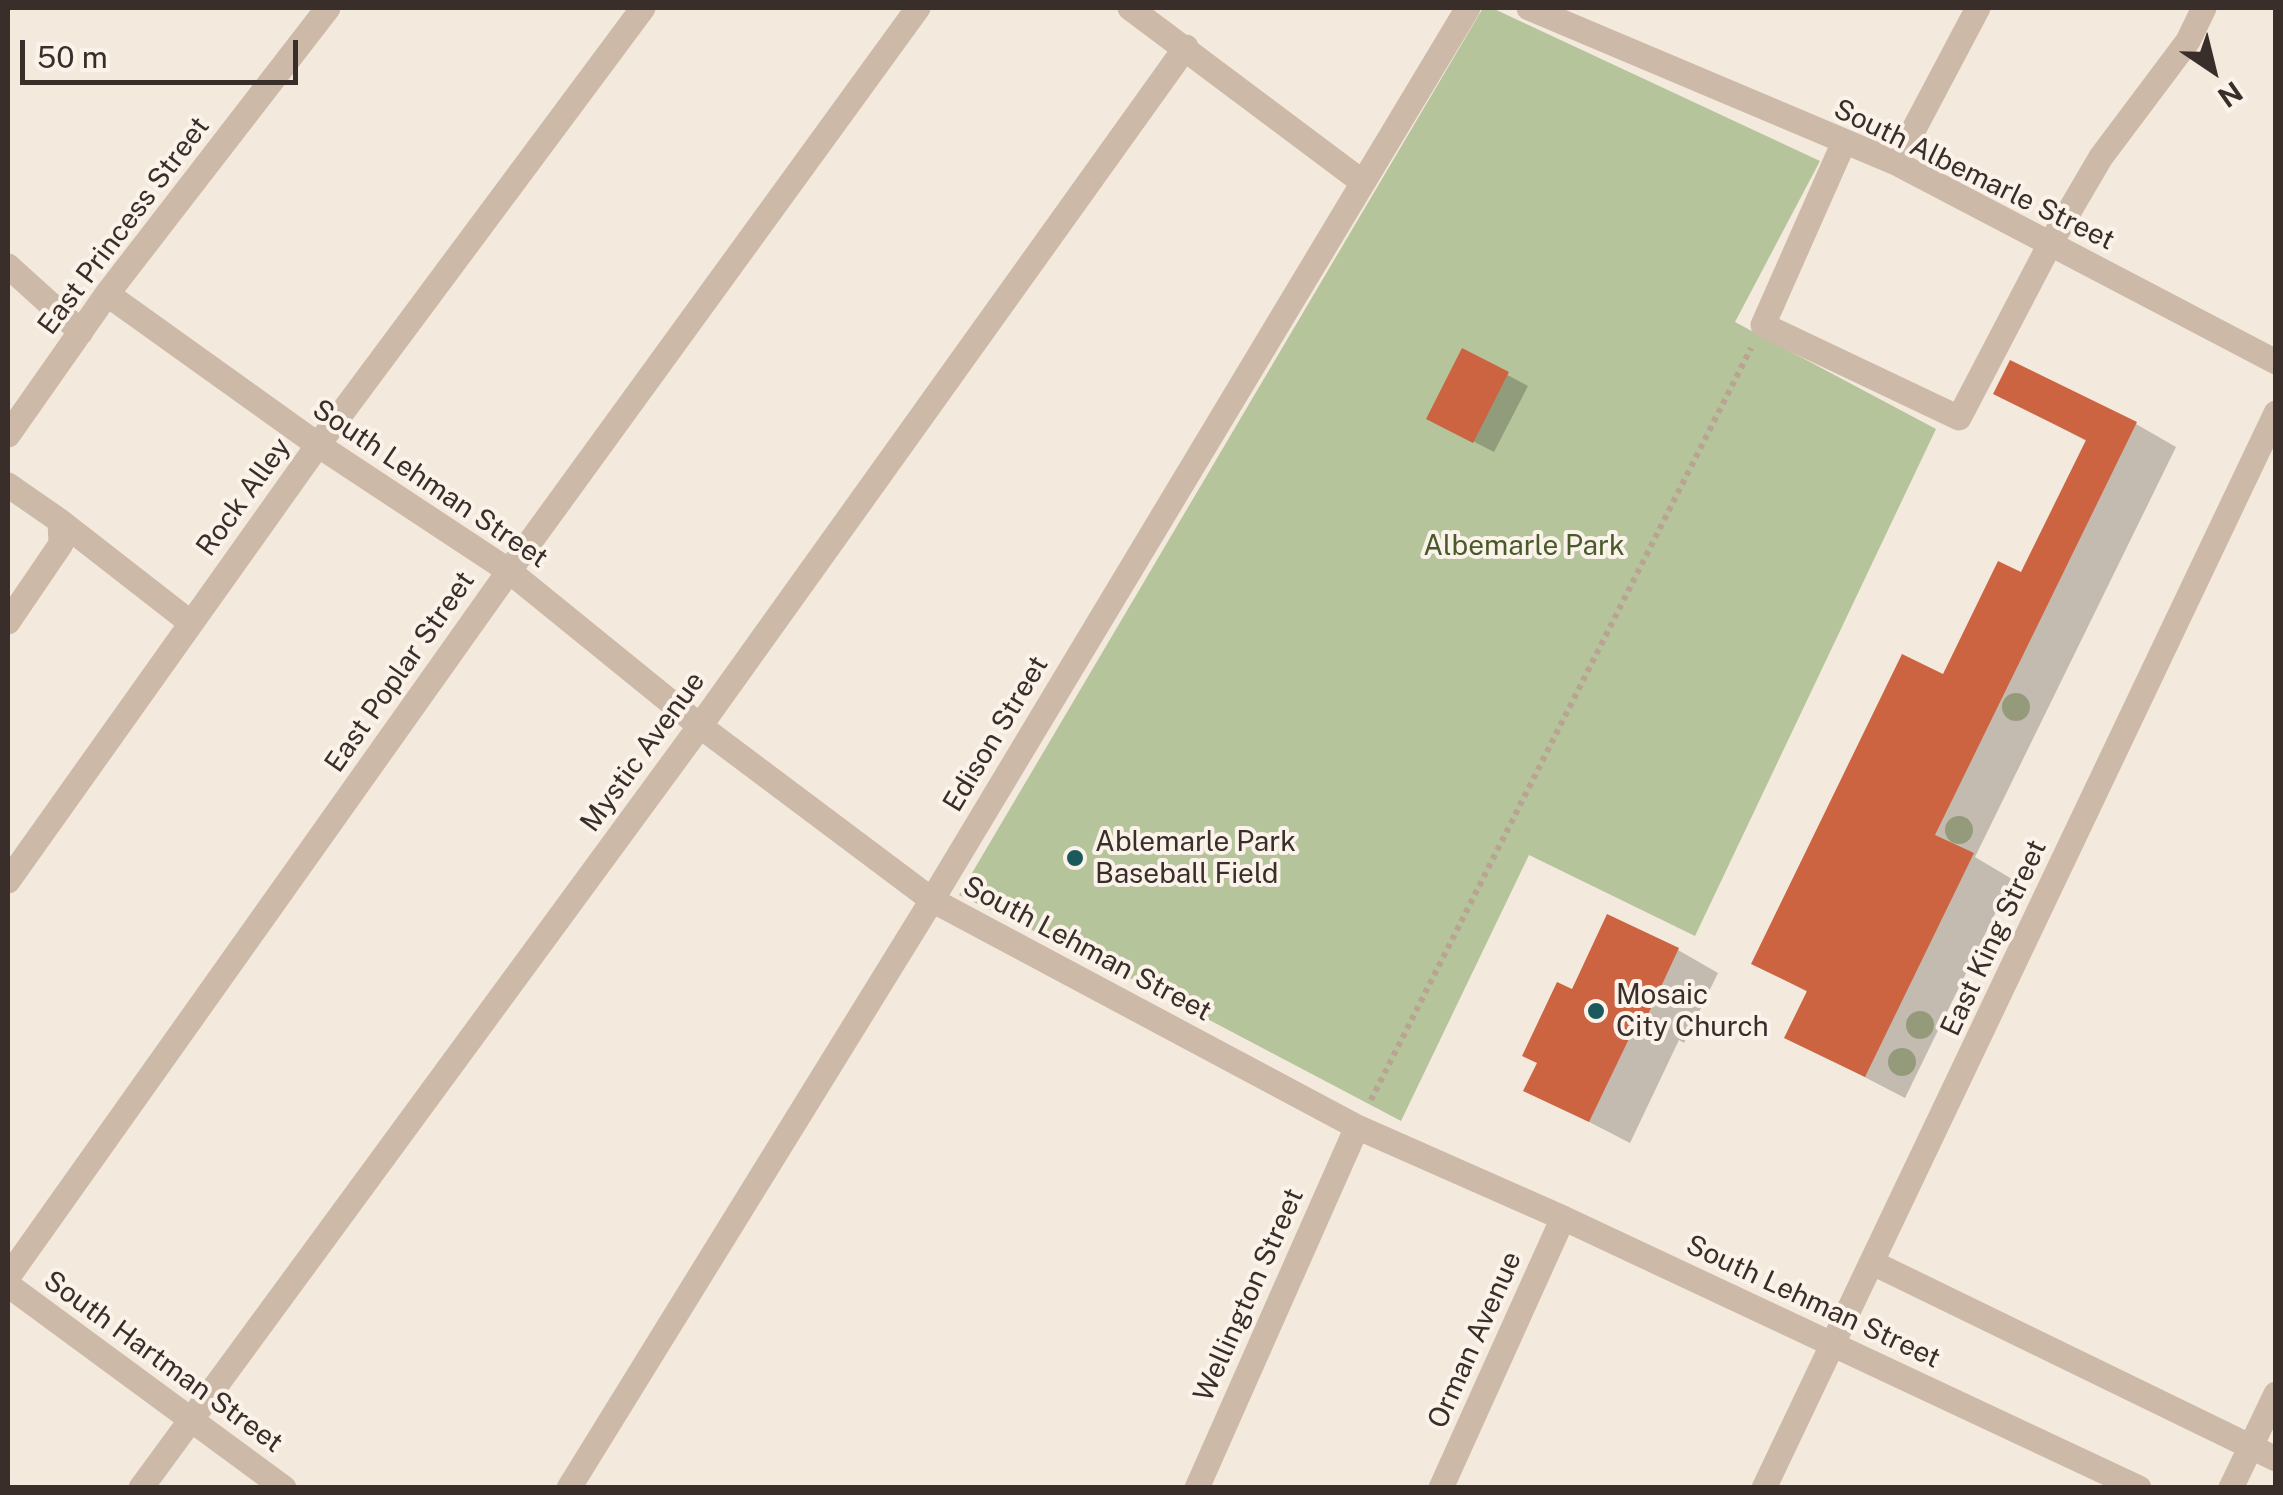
<!DOCTYPE html>
<html>
<head>
<meta charset="utf-8">
<style>
  body { margin:0 }
  #map { position:relative; width:2283px; height:1495px; overflow:hidden; background:#f4e9dd; font-family:"Public Sans",sans-serif }
  canvas { display:block }
  .frame { position:absolute; inset:0; border:10px solid #392e29; pointer-events:none }
  .north { position:absolute; left:2163px; top:20px; width:100px; height:100px; -webkit-text-stroke:8px #fbf3ea; paint-order:stroke; rotate:145deg; font-size:28px; font-weight:700; line-height:40px; text-align:center; color:#392e29 }
  .north::after { content:''; display:block; margin:auto; width:35px; height:45px; background:#392e29; clip-path:polygon(50% 0,100% 100%,50% 72%,0 100%) }
  .scale { position:absolute; left:20px; top:40px; width:278px; height:45px; box-sizing:border-box; border:5px solid #392e29; border-top:0; padding-left:12px; font-size:30px; line-height:35px; white-space:nowrap; color:#392e29; -webkit-text-stroke:8px #fbf3ea; paint-order:stroke }
</style>
</head>
<body>
<div id="map">
<canvas width="2283" height="1495"></canvas>
<div class="frame"></div>
<div class="north">N</div>
<div class="scale">50 m</div>
</div>
<script>
const context = document.querySelector('canvas').getContext('2d');
context.lineJoin = 'round';
function fill(path, color) {
  context.fillStyle = color;
  context.fill(path, 'evenodd');
}
function shape(rows) {
  const path = new Path2D();
  for (const r of rows) {
    path.moveTo(r[0], r[1]);
    for (let i = 2; i < r.length; i += 2) path.lineTo(r[i], r[i + 1]);
  }
  return path;
}
function strokePath(path, color, width, dash) {
  context.strokeStyle = color;
  context.lineWidth = width;
  context.lineCap = dash ? 'butt' : 'round';
  context.setLineDash(dash || []);
  context.stroke(path);
}
function drawText(font, color, halo, rows, align = 'center') {
  context.font = font + ' "Public Sans",sans-serif';
  context.lineWidth = 8;
  context.setLineDash([]);
  context.textBaseline = 'middle';
  context.strokeStyle = halo;
  context.fillStyle = color;
  for (const [text, x, y, turn = 0] of rows) {
    context.save();
    context.translate(x, y);
    context.rotate((+turn || 0) * Math.PI / 180);
    context.textAlign = isNaN(turn) ? turn : align;
    if (halo) context.strokeText(text, 0, 0);
    context.fillText(text, 0, 0);
    context.restore();
  }
}
fill(shape([
  [1483,8,1492,8,1820,161,1735,322,1936,429,1695,936,1529,855,1401,1121,1105,965,959,895]
]), '#b6c49c');
fill(shape([
  [1463,351,1528,386,1494,452,1449,429],
  [1996,393,2136,424,2176,447,1975,857,2012,879,1905,1098,1787,1037,1809,993,1754,963,1944,677,2022,575,2088,442],
  [1678,950,1718,973,1684,1043,1679,1040,1630,1143,1527,1090,1573,992]
]), '#0003');
fill(shape([
  [1462,348,1509,372,1473,443,1426,419],
  [2010,360,2137,422,1935,835,1974,853,1865,1077,1784,1038,1807,991,1751,964,1902,654,1943,674,1998,561,2021,572,2086,440,1993,394],
  [1607,914,1679,948,1644,1023,1638,1020,1589,1122,1523,1091,1537,1063,1522,1056,1557,982,1572,989]
]), '#cc6442');
strokePath(shape([
  [1371,1100,1751,348]
]), '#b9a392', 6, [5, 5]);
strokePath(shape([
  [1130,8,1361,181],
  [1529,8,1896,163,2276,362],
  [1844,142,1763,325,1959,418,2050,244,2101,157,2188,41,2204,8],
  [1896,163,1978,8],
  [8,266,81,332],
  [107,294,318,445,509,571,700,726,932,900,1357,1127,1563,1218,2139,1488],
  [8,435,107,294,328,8],
  [8,485,60,521,61,544,8,622],
  [60,521,191,623],
  [8,881,318,445,643,8],
  [1873,1263,2276,1459],
  [8,1277,509,571,918,8],
  [8,1285,284,1488],
  [141,1488,700,726,1186,47],
  [569,1488,932,900,1468,8],
  [1197,1488,1357,1127],
  [1441,1488,1563,1218],
  [1764,1488,2276,413],
  [2231,1488,2276,1394]
]), '#cdb9a8', 25);
context.fillStyle = '#959a7b';
for (const [x, y] of [
  [2016,707],
  [1959,830],
  [1920,1025],
  [1902,1062]
]) {
  context.beginPath();
  context.arc(x, y, 14, 0, 2 * Math.PI);
  context.fill();
}
for (const [x, y, r, color] of [
  [1075,858,10,"#1b595d"],
  [1596,1011,10,"#1b595d"]
]) {
  const dot = new Path2D();
  dot.arc(x, y, r, 0, 2 * Math.PI);
  context.fillStyle = color;
  context.fill(dot);
  strokePath(dot, '#fbf3ea', 4);
}
drawText('28px', '#392e29', '#fbf3ea', [
  ["South Albemarle Street",1974,175,26],
  ["East Princess Street",124,226,-53],
  ["South Lehman Street",430,484,34],
  ["Rock Alley",244,497,-54],
  ["East Poplar Street",400,672,-55],
  ["Edison Street",996,734,-59],
  ["Mystic Avenue",643,752,-54],
  ["East King Street",1994,938,-65],
  ["South Lehman Street",1087,949,28],
  ["Wellington Street",1249,1295,-66],
  ["South Lehman Street",1813,1302,25],
  ["Orman Avenue",1475,1340,-66],
  ["South Hartman Street",163,1362,36]
]);
drawText('28px', '#48592b', '#fbf3ea', [
  ["Albemarle Park",1524,546]
]);
drawText('28px', '#392e29', '#fbf3ea', [
  ["Ablemarle Park",1095,842],
  ["Baseball Field",1095,874],
  ["Mosaic",1616,995],
  ["City Church",1616,1027]
], 'left');
</script>
</body>
</html>
